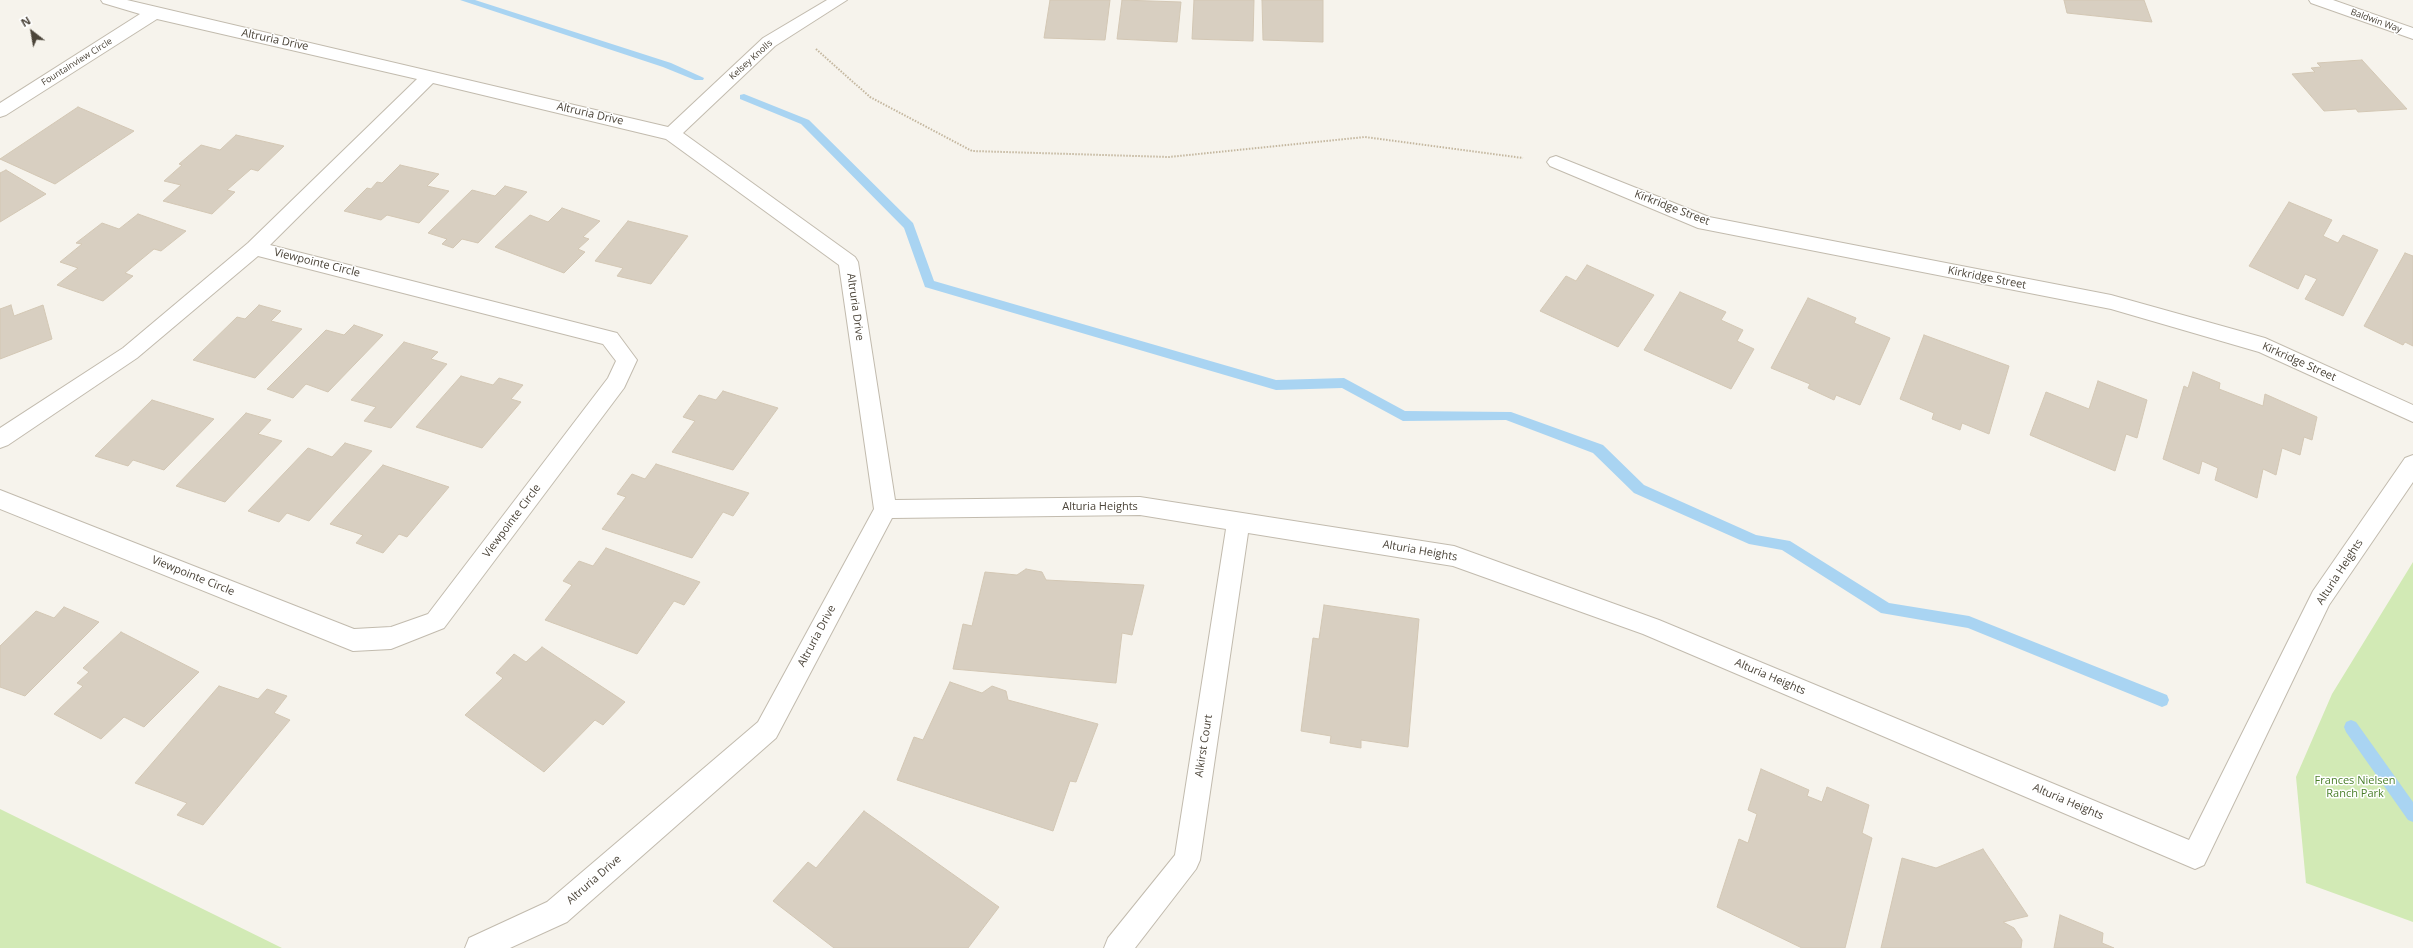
<!DOCTYPE html>
<html>
<head>
<meta charset="utf-8">
<style>
  body { margin:0 }
  #map { position:relative; width:2413px; height:948px; overflow:hidden; background:#f6f3ec; font-family:"Open Sans",sans-serif }
  canvas { display:block }
  .north { position:absolute; left:12px; top:12px; width:40px; height:40px; -webkit-text-stroke:3px #fff; paint-order:stroke; rotate:329deg; font-size:11px; font-weight:700; line-height:16px; text-align:center; color:#4b4439 }
  .north::after { content:''; display:block; margin:auto; width:14px; height:18px; background:#4b4439; clip-path:polygon(50% 0,100% 100%,50% 72%,0 100%) }
</style>
</head>
<body>
<div id="map">
<canvas width="2413" height="948"></canvas>
<div class="north">N</div>
</div>
<script>
const context = document.querySelector('canvas').getContext('2d');
context.lineJoin = 'round';
function fill(path, color) {
  context.fillStyle = color;
  context.fill(path, 'evenodd');
}
function shape(rows) {
  const path = new Path2D();
  for (const r of rows) {
    path.moveTo(r[0], r[1]);
    for (let i = 2; i < r.length; i += 2) path.lineTo(r[i], r[i + 1]);
  }
  return path;
}
function strokePath(path, color, width, dash) {
  context.strokeStyle = color;
  context.lineWidth = width;
  context.lineCap = dash ? 'butt' : 'round';
  context.setLineDash(dash || []);
  context.stroke(path);
}
function drawText(font, color, halo, rows, align = 'center') {
  context.font = font + ' "Open Sans",sans-serif';
  context.lineWidth = 3;
  context.setLineDash([]);
  context.textBaseline = 'middle';
  context.strokeStyle = halo;
  context.fillStyle = color;
  for (const [text, x, y, turn = 0] of rows) {
    context.save();
    context.translate(x, y);
    context.rotate((+turn || 0) * Math.PI / 180);
    context.textAlign = isNaN(turn) ? turn : align;
    if (halo) context.strokeText(text, 0, 0);
    context.fillText(text, 0, 0);
    context.restore();
  }
}
fill(shape([
  [2413,562,2413,922,2306,883,2296,777,2332,694],
  [0,809,282,948,0,948]
]), '#d2eab5');
fill(shape([
  [460,0,475,0,671,63,704,78,703,80,695,80,663,67,460,0],
  [744,94,809,120,913,223,934,281,1276,380,1344,378,1405,411,1511,412,1603,445,1644,485,1756,535,1790,541,1889,603,1969,616,2167,695,2169,700,2167,705,2162,707,1968,628,1881,613,1782,550,1749,544,1634,493,1593,453,1506,420,1403,421,1342,388,1276,390,925,287,904,228,801,124,740,99,740,95,744,94],
  [2351,720,2356,722,2413,802,2413,822,2408,820,2346,732,2344,727,2346,722,2351,720]
]), '#a9d4f2');
const building = shape([
  [1050,0,1110,0,1105,40,1044,38,1050,0],
  [1122,0,1181,2,1177,42,1117,39,1122,0],
  [1194,0,1254,0,1253,41,1192,39,1194,0],
  [1262,0,1323,0,1323,42,1263,40,1262,0],
  [2064,0,2144,0,2152,22,2067,13,2064,0],
  [2362,60,2407,109,2358,112,2356,109,2324,111,2292,74,2315,72,2311,68,2321,67,2317,63,2362,60],
  [78,107,134,131,55,184,0,159,78,107],
  [236,135,284,146,258,171,251,169,227,190,235,192,212,214,163,201,181,185,164,181,182,165,179,164,201,145,220,150,236,135],
  [400,165,439,174,427,186,449,191,419,223,387,215,381,220,344,211,367,188,371,189,377,182,382,183,400,165],
  [6,170,46,194,0,222,0,173,6,170],
  [505,186,527,192,478,243,462,239,453,248,442,244,447,239,428,233,472,190,495,196,505,186],
  [2289,202,2332,220,2323,236,2338,243,2343,235,2378,250,2343,316,2305,299,2317,279,2305,274,2298,289,2249,266,2289,202],
  [562,208,600,221,583,237,589,239,578,249,585,252,564,273,495,247,530,215,548,222,562,208],
  [138,214,186,231,161,251,154,249,125,273,133,276,103,301,57,285,78,268,60,262,82,244,76,243,102,223,119,229,138,214],
  [628,221,688,236,651,284,617,276,623,268,595,261,628,221],
  [2405,253,2413,256,2413,346,2405,342,2403,345,2364,326,2405,253],
  [1587,265,1654,295,1618,347,1540,311,1566,276,1576,281,1587,265],
  [1680,292,1726,312,1721,320,1743,330,1737,341,1754,349,1731,389,1644,350,1680,292],
  [1808,298,1856,318,1854,323,1890,338,1860,405,1836,395,1834,400,1808,388,1810,384,1771,368,1808,298],
  [11,305,14,316,43,305,52,339,0,359,0,309,11,305],
  [259,305,281,311,271,321,302,329,255,378,193,360,237,317,245,319,259,305],
  [354,325,383,335,328,392,306,384,293,398,267,389,326,330,344,335,354,325],
  [1924,335,2009,366,1989,434,1962,423,1960,430,1932,419,1934,413,1900,399,1924,335],
  [404,342,438,352,431,359,447,364,391,428,364,421,376,407,351,400,404,342],
  [2193,372,2220,383,2219,389,2263,406,2265,394,2317,417,2312,440,2304,437,2300,455,2282,448,2276,475,2263,469,2257,498,2215,480,2218,468,2202,461,2199,474,2163,459,2184,386,2188,388,2193,372],
  [461,376,493,385,499,378,523,385,511,399,521,402,482,448,416,427,461,376],
  [2098,381,2147,400,2137,438,2126,434,2115,471,2030,435,2046,392,2089,409,2098,381],
  [723,391,778,408,733,470,672,452,695,421,683,417,699,395,716,400,723,391],
  [152,400,214,419,164,470,133,460,128,466,95,456,152,400],
  [246,413,271,420,258,434,282,441,225,502,176,486,246,413],
  [345,443,372,451,309,521,287,513,279,522,248,511,308,448,332,457,345,443],
  [656,464,749,493,733,516,723,512,692,558,602,529,626,497,617,494,632,474,645,479,656,464],
  [383,465,449,487,407,537,399,534,383,553,356,543,363,535,330,524,383,465],
  [606,548,700,582,684,605,674,601,637,654,545,620,572,585,563,581,579,561,593,566,606,548],
  [1026,569,1042,572,1046,580,1144,585,1132,635,1122,633,1116,683,953,669,963,624,972,626,985,572,1017,575,1026,569],
  [1324,605,1419,619,1408,747,1361,740,1361,748,1330,743,1331,736,1301,731,1313,638,1319,639,1324,605],
  [64,607,99,622,25,696,0,687,0,646,36,611,54,618,64,607],
  [121,632,199,672,144,727,124,717,101,739,54,714,83,686,77,683,89,672,83,668,121,632],
  [542,647,625,702,603,725,595,720,544,772,465,715,503,678,496,673,514,654,526,662,542,647],
  [950,682,982,693,992,686,1006,691,1008,700,1098,724,1076,782,1070,781,1053,831,897,780,914,737,923,740,950,682],
  [219,686,258,699,267,689,287,696,274,713,290,720,203,825,177,815,187,803,135,783,219,686],
  [1761,769,1809,790,1807,796,1822,802,1827,787,1869,805,1862,833,1872,838,1845,948,1802,948,1717,907,1739,839,1748,843,1757,814,1748,810,1761,769],
  [864,811,999,907,968,948,834,948,773,901,808,862,816,868,864,811],
  [1983,849,2028,916,2003,922,2014,928,2022,940,2021,948,1881,948,1902,858,1936,868,1983,849],
  [2060,915,2103,933,2102,943,2114,948,2054,948,2060,915]
]);
fill(building, '#d8cfc1');
strokePath(building, '#d3c7b4', 1);
const minor = shape([
  [101,0,127,0,668,127,763,38,827,0,847,0,775,46,683,133,855,257,858,262,895,500,1140,497,1454,546,1659,620,2189,840,2313,591,2405,458,2413,455,2413,482,2329,605,2204,865,2195,869,1643,634,1453,566,1248,533,1200,860,1196,869,1135,948,1104,948,1108,938,1175,855,1226,529,1140,515,892,518,776,738,567,922,510,948,465,948,469,938,547,902,758,722,874,509,839,265,666,139,433,83,270,245,617,333,637,360,624,388,444,628,391,649,353,651,0,509,0,490,354,629,391,627,428,614,608,378,616,361,603,344,258,256,137,358,8,445,0,448,0,428,123,348,248,243,417,79,157,19,6,115,0,117,0,103,140,14,103,3,101,0],
  [2309,0,2333,0,2413,28,2413,39,2311,3,2309,0],
  [1556,156,1709,217,2111,295,2265,338,2413,405,2413,422,2259,352,2111,309,1698,228,1550,166,1547,162,1550,158,1556,156]
]);
strokePath(minor, '#c2bbae', 2);
strokePath(shape([
  [816,49,870,97,972,151,1169,157,1365,137,1523,158]
]), '#c4b79f', 2, [1.5, 1.5]);
fill(minor, '#fff');
drawText('9px', '#4b4439', '#fff', [
  ["Baldwin Way",2376,21,20],
  ["Kelsey Knolls",751,60,-42],
  ["Fountainview Circle",77,62,-32]
]);
drawText('11px', '#4b4439', '#fff', [
  ["Altruria Drive",275,40,12],
  ["Altruria Drive",590,114,13],
  ["Kirkridge Street",1672,208,21],
  ["Viewpointe Circle",317,263,14],
  ["Kirkridge Street",1987,278,11],
  ["Altruria Drive",855,307,82],
  ["Kirkridge Street",2299,362,24],
  ["Alturia Heights",1100,507],
  ["Viewpointe Circle",512,521,-53],
  ["Alturia Heights",1420,551,10],
  ["Alturia Heights",2340,572,-57],
  ["Viewpointe Circle",193,576,22],
  ["Altruria Drive",817,636,-62],
  ["Alturia Heights",1770,677,23],
  ["Alkirst Court",1204,746,-81],
  ["Alturia Heights",2068,802,23],
  ["Altruria Drive",594,880,-41]
]);
drawText('11px', '#4a7f2a', '#fff', [
  ["Frances Nielsen",2355,781],
  ["Ranch Park",2355,794]
]);
</script>
</body>
</html>
